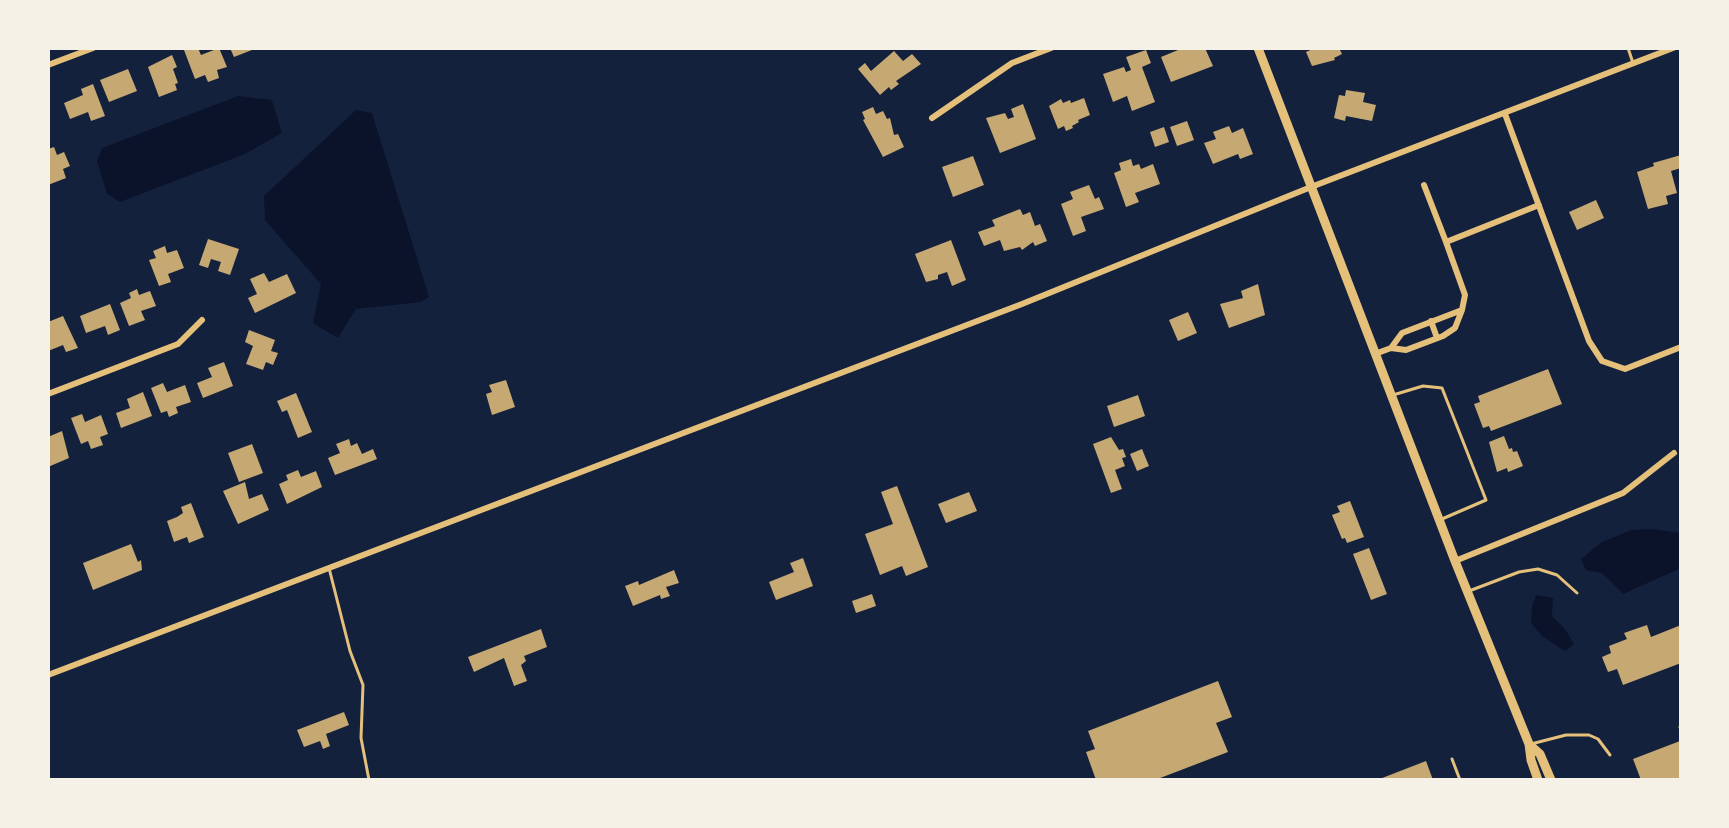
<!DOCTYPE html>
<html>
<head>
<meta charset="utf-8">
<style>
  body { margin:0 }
  #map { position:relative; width:1729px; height:828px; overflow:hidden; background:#14213d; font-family:"Fira Sans",sans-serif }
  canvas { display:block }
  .frame { position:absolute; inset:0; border:50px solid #f6f1e7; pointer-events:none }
</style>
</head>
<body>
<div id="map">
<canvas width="1729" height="828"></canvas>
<div class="frame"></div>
</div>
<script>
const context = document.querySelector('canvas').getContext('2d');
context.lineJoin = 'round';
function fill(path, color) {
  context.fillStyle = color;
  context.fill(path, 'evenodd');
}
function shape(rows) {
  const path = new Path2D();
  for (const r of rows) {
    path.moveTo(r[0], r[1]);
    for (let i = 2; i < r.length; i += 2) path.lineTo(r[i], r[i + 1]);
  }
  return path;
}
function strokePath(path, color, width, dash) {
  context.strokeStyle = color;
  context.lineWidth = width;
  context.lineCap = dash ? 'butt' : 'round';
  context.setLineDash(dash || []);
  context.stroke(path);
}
fill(shape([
  [238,96,272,100,282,133,245,154,120,202,107,194,97,161,102,148],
  [356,110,372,113,429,297,421,302,356,309,338,338,313,323,321,284,265,220,264,196],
  [1651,529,1681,533,1681,568,1623,594,1602,573,1586,570,1581,559,1602,542,1631,530],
  [1536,595,1553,598,1552,616,1565,629,1574,644,1565,651,1542,636,1531,623,1532,606]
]), '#0b132b');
fill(shape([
  [190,48,198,48,201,55,219,48,227,67,217,70,219,78,208,82,205,75,195,79,184,50],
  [230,48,257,48,234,57],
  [1183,48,1184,50,1205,48,1213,66,1171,82,1161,57],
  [1315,48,1339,48,1342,54,1334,58,1335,60,1312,66,1306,52],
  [1146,50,1151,63,1142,67,1155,102,1132,111,1127,96,1113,102,1103,74,1124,67,1126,72,1131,70,1126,57],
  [894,51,903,61,912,54,921,64,896,81,899,84,891,90,889,87,880,95,858,69,865,63,871,71],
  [172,55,177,67,173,69,178,83,175,84,177,90,159,97,148,67],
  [128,69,137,91,109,102,100,80],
  [93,84,105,116,91,121,88,112,70,119,64,103,83,95,81,89],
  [1346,90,1365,93,1363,102,1376,105,1372,121,1346,116,1345,121,1334,118,1339,95,1345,96],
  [1084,98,1090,115,1078,120,1079,122,1072,126,1073,128,1066,131,1064,126,1058,129,1049,106,1061,99,1063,103,1070,100,1071,103],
  [1023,104,1036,139,1000,153,986,118,1005,113,1008,119,1014,117,1011,109],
  [873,107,876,114,883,111,887,119,890,118,894,135,898,134,904,147,883,157,863,120,865,119,862,112],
  [1187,121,1194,140,1177,146,1170,127],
  [1229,126,1232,133,1243,128,1253,154,1240,159,1238,154,1213,164,1204,143,1216,139,1213,132],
  [1164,127,1169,142,1155,147,1150,132],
  [54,147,57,155,64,152,70,166,63,169,66,178,48,185,48,149],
  [1681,155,1681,168,1671,171,1677,193,1666,196,1668,204,1648,209,1637,172,1654,166,1653,163],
  [973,156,984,185,953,197,942,167],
  [1131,159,1133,166,1139,164,1141,169,1153,164,1160,184,1135,193,1139,202,1126,207,1114,173,1121,170,1119,163],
  [1089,185,1095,199,1099,197,1104,209,1081,217,1086,231,1073,236,1061,204,1073,199,1070,192],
  [1596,200,1604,218,1577,230,1569,212],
  [1020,209,1023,215,1030,212,1035,226,1040,224,1047,241,1035,246,1033,242,1022,250,1020,247,1004,251,1000,240,984,246,978,232,995,226,992,220],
  [208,239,239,249,230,275,218,271,221,262,211,259,208,268,199,265],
  [951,240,966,280,952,286,947,272,938,275,938,279,926,282,915,254],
  [165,246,167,253,177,250,184,268,168,274,171,282,159,286,149,260,156,258,153,251],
  [264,273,269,282,287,274,296,293,255,313,248,298,257,294,250,279],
  [1258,284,1265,315,1229,328,1220,304,1243,298,1241,291],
  [137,289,139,295,150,291,156,306,141,311,145,320,129,326,120,303,131,298,129,293],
  [110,304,120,330,108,335,105,326,86,333,80,316],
  [1188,312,1197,333,1178,341,1169,320],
  [63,316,78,348,66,352,63,345,48,351,48,322],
  [249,330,275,340,271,351,278,353,273,365,266,362,263,370,246,364,253,346,245,342],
  [224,362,233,386,203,398,197,383,212,377,208,368],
  [1548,369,1562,404,1491,431,1489,426,1483,428,1474,404,1480,402,1478,396],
  [506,380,515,407,492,415,486,394,492,392,489,385],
  [163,383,167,392,185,385,191,402,176,407,178,413,169,417,167,411,161,413,151,388],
  [143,392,152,416,121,428,116,413,130,408,127,399],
  [296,393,312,432,298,438,287,410,282,412,277,401],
  [1138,395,1145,416,1114,427,1107,406],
  [82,414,85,422,101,415,108,434,100,437,103,445,91,449,88,441,81,444,71,418],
  [62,431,69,458,48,467,48,437],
  [1504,436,1509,449,1512,448,1513,452,1517,451,1523,466,1508,472,1507,468,1497,472,1489,442],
  [1111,437,1119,450,1123,449,1126,457,1122,458,1125,466,1115,470,1122,489,1111,493,1093,444],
  [349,439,351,446,357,443,362,454,373,449,377,459,335,475,328,458,340,453,336,444],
  [252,444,263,473,239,482,228,453],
  [1142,449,1149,466,1137,471,1130,454],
  [298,470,301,477,316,471,322,487,287,504,279,484,288,480,286,475],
  [245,482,249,499,262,494,269,510,238,524,223,491],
  [897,486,928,567,906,576,902,566,880,575,865,534,893,524,881,492],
  [969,492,977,511,946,523,938,504],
  [1350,501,1364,537,1347,543,1345,538,1342,539,1332,515,1340,512,1337,506],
  [191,503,204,537,189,543,187,537,174,542,167,521,177,517,183,513,181,507],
  [131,544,138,562,141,560,142,570,93,590,83,563],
  [1369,548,1387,594,1371,600,1353,554],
  [803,558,813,586,776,600,769,582,794,572,790,563],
  [674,570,679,583,666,587,670,596,661,599,660,595,633,606,625,586,638,581,639,585],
  [872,594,876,606,856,613,852,601],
  [1647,625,1651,637,1681,625,1681,663,1623,685,1617,669,1608,672,1602,657,1611,653,1609,646,1627,639,1624,633],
  [541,629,547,647,524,656,526,661,521,665,527,681,514,686,504,658,474,672,468,657],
  [1218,681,1232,717,1216,723,1228,752,1155,780,1096,780,1086,752,1095,749,1088,731],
  [344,712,349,725,326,734,330,746,323,749,320,741,304,747,297,730],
  [1680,741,1681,780,1641,780,1633,759],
  [1426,761,1433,780,1377,780]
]), '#c6a872');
strokePath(shape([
  [1628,48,1633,63],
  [1393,395,1423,386,1442,388,1486,500,1442,519],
  [329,568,350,651,363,685,361,738,369,780],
  [1469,591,1519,572,1538,569,1557,575,1577,593],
  [1680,727,1681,730],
  [1531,744,1566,735,1589,735,1598,739,1610,755],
  [1452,759,1460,780]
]), '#e5c07b', 3);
strokePath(shape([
  [48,65,93,48],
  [1505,114,1589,341,1602,361,1625,369,1681,347],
  [932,118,1012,63,1051,48],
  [1424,185,1446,242,1539,205],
  [1446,242,1465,295,1462,310],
  [1431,321,1437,338],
  [1375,354,1391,348,1406,350,1443,336,1455,328,1462,310,1402,333,1391,348],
  [48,394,178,344,202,320],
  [1455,561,1623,493,1674,453],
  [48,675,1022,304,1311,187,1673,48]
]), '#e5c07b', 6);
strokePath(shape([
  [1258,48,1455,561,1529,744,1531,760,1538,780],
  [1529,744,1540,754,1551,780]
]), '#e5c07b', 9);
</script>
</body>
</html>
